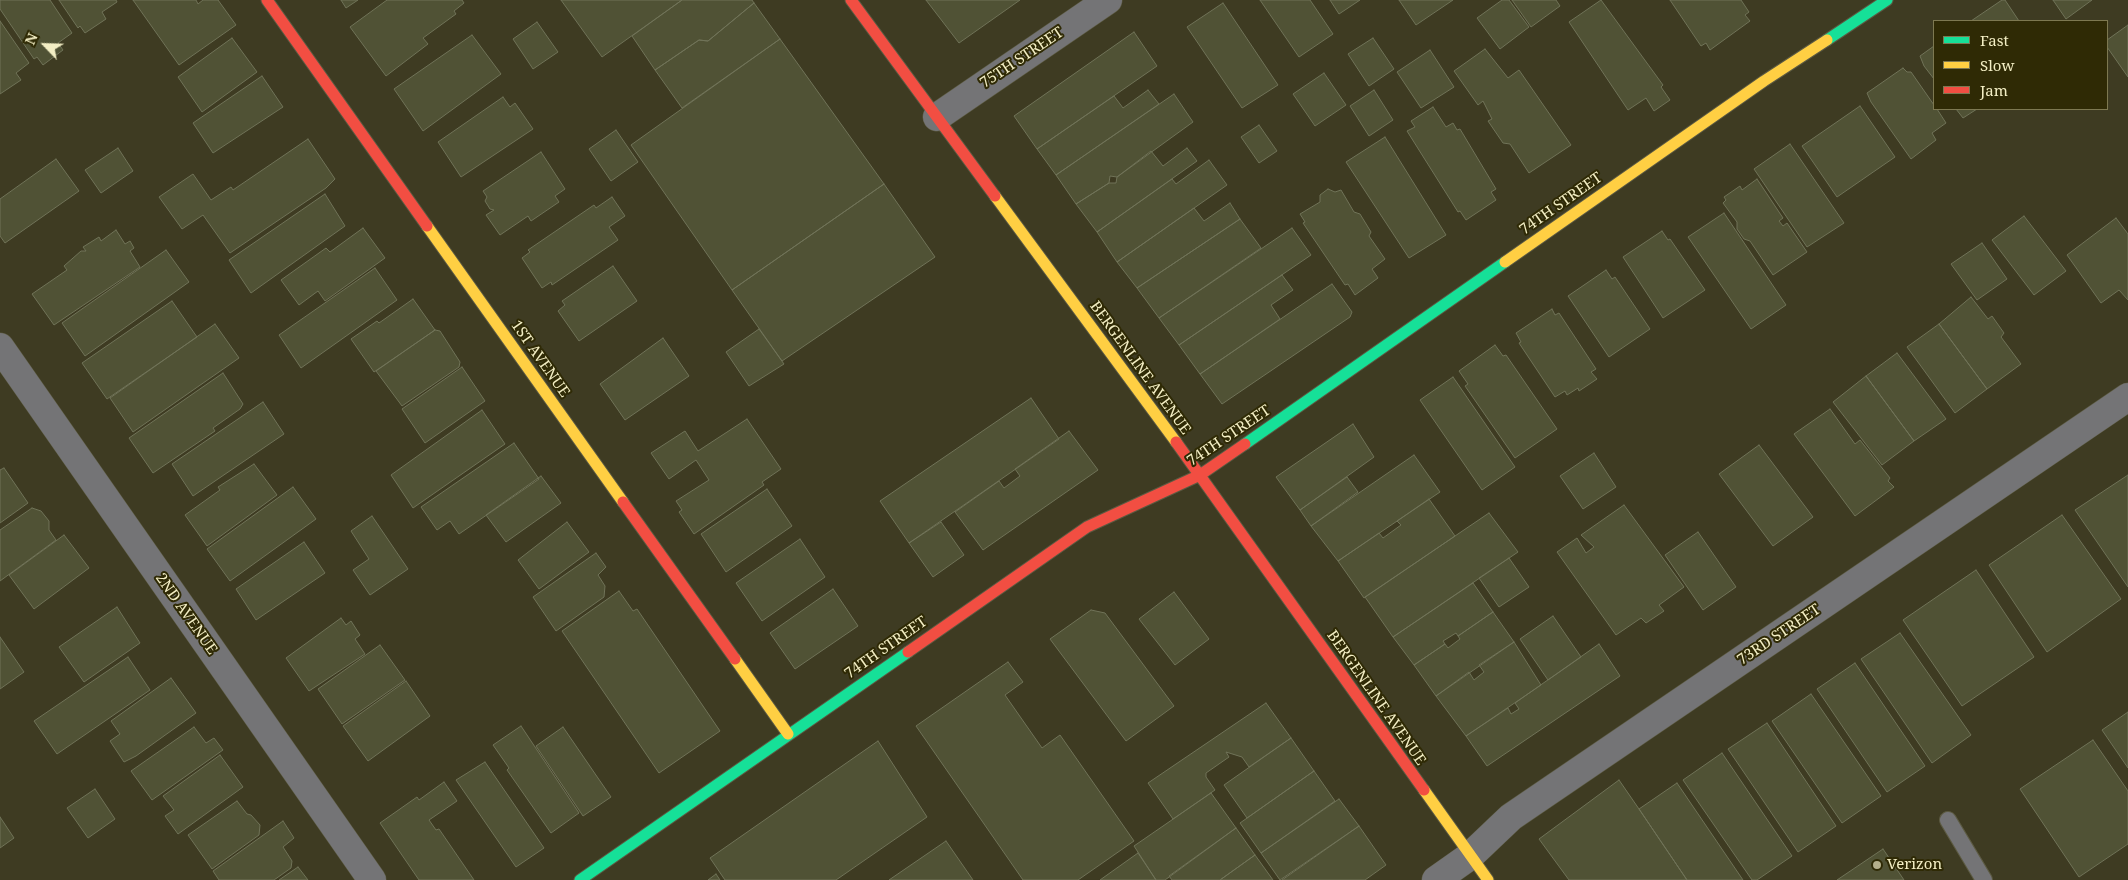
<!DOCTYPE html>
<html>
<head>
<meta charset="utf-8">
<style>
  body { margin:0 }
  #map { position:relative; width:2128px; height:880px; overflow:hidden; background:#3e3b22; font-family:"Noto Serif",serif }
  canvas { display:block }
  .legend { position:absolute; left:1933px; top:20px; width:175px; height:90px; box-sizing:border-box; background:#2f2a05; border:1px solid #7d7851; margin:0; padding:6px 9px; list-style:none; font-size:15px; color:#f3eec4 }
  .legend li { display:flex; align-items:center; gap:10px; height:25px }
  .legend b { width:25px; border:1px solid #7d7851 }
  .north { position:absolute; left:20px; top:20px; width:50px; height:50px; -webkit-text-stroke:4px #2f2a05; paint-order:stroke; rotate:294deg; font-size:14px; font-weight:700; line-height:20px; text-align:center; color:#f3eec4 }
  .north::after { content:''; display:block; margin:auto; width:18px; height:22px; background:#f3eec4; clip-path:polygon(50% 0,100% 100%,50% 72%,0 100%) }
</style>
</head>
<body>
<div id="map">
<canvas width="2128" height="880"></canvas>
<ul class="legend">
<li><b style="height:6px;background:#16e098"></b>Fast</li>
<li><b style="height:6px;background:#ffcf43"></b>Slow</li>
<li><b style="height:6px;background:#f24e42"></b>Jam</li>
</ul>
<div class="north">N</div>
</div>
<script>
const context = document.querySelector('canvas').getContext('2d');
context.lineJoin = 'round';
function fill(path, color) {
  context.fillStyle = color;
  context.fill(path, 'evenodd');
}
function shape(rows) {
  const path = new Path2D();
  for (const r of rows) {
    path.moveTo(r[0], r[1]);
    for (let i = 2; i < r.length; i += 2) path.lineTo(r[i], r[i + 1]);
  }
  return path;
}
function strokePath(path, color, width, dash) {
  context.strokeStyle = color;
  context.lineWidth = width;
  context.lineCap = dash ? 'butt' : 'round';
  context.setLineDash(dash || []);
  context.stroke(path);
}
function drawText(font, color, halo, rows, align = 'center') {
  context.font = font + ' "Noto Serif",serif';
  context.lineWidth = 4;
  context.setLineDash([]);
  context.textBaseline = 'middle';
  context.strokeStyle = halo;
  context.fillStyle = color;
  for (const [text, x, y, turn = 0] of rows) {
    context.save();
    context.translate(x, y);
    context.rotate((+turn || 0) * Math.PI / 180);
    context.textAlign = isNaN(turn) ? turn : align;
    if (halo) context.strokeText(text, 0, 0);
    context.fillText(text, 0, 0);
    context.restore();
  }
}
const building = shape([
  [0,0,50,0,72,33,58,43,63,50,43,65,37,57,34,59,0,9,0,0],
  [59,0,116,0,117,2,102,12,106,19,85,33,80,26,78,28,59,0],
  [133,0,196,0,198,4,203,0,218,0,236,25,179,65,133,0],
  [341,0,358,0,346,8,341,0],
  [387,0,462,0,464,3,454,11,456,14,423,38,428,44,386,76,350,27,387,0],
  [561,0,682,0,602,57,561,0],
  [682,0,752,0,754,3,708,41,699,40,655,70,632,36,682,0],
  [926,0,1020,0,959,43,926,0],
  [1260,0,1310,0,1333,34,1299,57,1260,0],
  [1330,0,1360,0,1339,14,1330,0],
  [1399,0,1453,0,1416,25,1399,0],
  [1502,0,1509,0,1529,27,1500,49,1477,18,1502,0],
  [1512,0,1556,0,1560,6,1531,27,1512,0],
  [1601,0,1663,85,1661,87,1670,100,1654,111,1646,98,1628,110,1569,22,1601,0],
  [1670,0,1741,0,1749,12,1745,15,1750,21,1710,50,1706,43,1701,46,1670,0],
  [2002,0,2005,0,2019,21,1971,21,2002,0],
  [2053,0,2092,0,2066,19,2053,0],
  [754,3,780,39,682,108,655,70,699,40,708,41,754,3],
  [1223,3,1278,85,1242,108,1187,27,1223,3],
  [0,21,29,63,16,73,21,80,0,94,0,21],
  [537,22,558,52,533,69,513,39,537,22],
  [2128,25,2128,77,2107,47,2107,40,2128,25],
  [1134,32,1157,66,1037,149,1014,116,1134,32],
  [472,35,501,74,423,131,394,89,472,35],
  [232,38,257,72,202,112,178,77,232,38],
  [1373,38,1394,69,1369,86,1348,54,1373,38],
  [780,39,884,184,732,290,631,145,780,39],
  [1934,46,1934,79,1924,66,1920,56,1934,46],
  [1485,49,1508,78,1519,70,1571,145,1529,173,1510,144,1503,143,1488,121,1492,119,1483,101,1478,105,1454,71,1485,49],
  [1430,50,1454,87,1421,108,1397,72,1430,50],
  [1903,68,1907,72,1911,72,1934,105,1934,109,1937,109,1946,123,1932,133,1936,140,1911,159,1871,102,1867,93,1903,68],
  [1324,73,1346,105,1315,126,1293,94,1324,73],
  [262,76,283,107,213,153,193,123,262,76],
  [1148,90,1159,104,1056,175,1037,149,1114,96,1123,108,1148,90],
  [1374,90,1393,120,1369,136,1350,106,1374,90],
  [1174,94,1193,122,1117,177,1110,176,1109,183,1076,204,1056,175,1174,94],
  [503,97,510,107,515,103,533,129,461,177,438,142,503,97],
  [1860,106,1895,157,1837,197,1802,146,1860,106],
  [1433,107,1446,127,1453,123,1457,130,1460,129,1496,189,1491,192,1496,200,1466,220,1460,211,1458,212,1407,131,1415,127,1411,121,1433,107],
  [1956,109,1977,109,1963,118,1956,109],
  [1259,125,1277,151,1259,163,1241,137,1259,125],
  [616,130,638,162,611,181,589,149,616,130],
  [1385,137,1446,235,1409,258,1346,162,1385,137],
  [308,139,335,179,326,188,230,253,203,215,182,229,159,197,193,174,211,200,231,187,233,190,308,139],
  [1790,144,1844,223,1807,247,1754,169,1790,144],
  [118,148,133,171,101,193,85,170,118,148],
  [1187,148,1197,161,1097,232,1076,204,1109,183,1116,183,1117,177,1151,151,1163,166,1187,148],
  [541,152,565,189,555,196,559,202,531,221,528,216,500,235,486,215,494,210,490,209,485,201,487,197,483,191,541,152],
  [56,159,79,191,5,243,0,236,0,199,56,159],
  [1209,160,1227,185,1117,262,1097,232,1172,179,1176,184,1209,160],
  [1757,179,1783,218,1779,221,1783,226,1787,223,1807,252,1773,275,1750,241,1744,239,1737,229,1737,222,1723,203,1726,200,1724,197,1740,186,1742,190,1757,179],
  [884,184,935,257,782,361,732,290,884,184],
  [1328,189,1335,192,1341,190,1354,212,1360,214,1371,232,1369,236,1385,259,1372,269,1378,278,1355,295,1348,284,1345,285,1303,223,1305,222,1300,214,1320,202,1320,195,1328,189],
  [325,194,345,226,251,293,229,260,325,194],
  [612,197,625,216,609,227,618,240,552,285,551,282,542,288,522,258,530,252,528,250,594,205,596,208,612,197],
  [1230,203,1240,219,1137,288,1117,262,1194,208,1204,221,1230,203],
  [1724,213,1786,305,1751,329,1688,237,1724,213],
  [2024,216,2066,271,2034,295,1992,240,2024,216],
  [2116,218,2128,234,2128,300,2119,290,2101,303,2067,255,2116,218],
  [1240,219,1261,248,1159,318,1137,288,1240,219],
  [363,228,385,258,325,301,318,291,299,305,281,280,326,248,330,252,363,228],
  [1292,228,1311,255,1179,345,1159,318,1292,228],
  [116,230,125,244,130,241,134,248,130,251,140,267,54,325,32,294,67,270,64,266,81,251,86,251,83,247,99,237,101,241,116,230],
  [1662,231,1668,240,1670,239,1705,290,1663,318,1623,257,1662,231],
  [1982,243,2007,279,1977,300,1951,264,1982,243],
  [166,250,189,282,85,356,62,323,166,250],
  [613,266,637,301,579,341,558,311,565,305,562,301,613,266],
  [375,268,397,300,301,368,279,335,375,268],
  [1606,270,1612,279,1615,277,1650,329,1609,357,1568,296,1606,270],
  [1282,275,1293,290,1271,305,1280,319,1200,374,1179,345,1282,275],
  [1332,284,1352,312,1350,317,1222,404,1200,374,1332,284],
  [1971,297,1988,319,1992,316,2004,333,2001,337,2021,364,1987,389,1939,324,1971,297],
  [413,299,435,330,374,372,351,339,377,321,379,323,413,299],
  [172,301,197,337,107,399,82,363,172,301],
  [1552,309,1555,315,1559,313,1596,369,1591,372,1597,379,1579,391,1578,388,1567,395,1565,391,1555,397,1519,343,1521,342,1516,333,1552,309],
  [215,324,239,358,133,432,110,398,215,324],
  [1939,324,1987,389,1955,413,1907,347,1939,324],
  [759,329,784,364,749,386,726,352,759,329],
  [435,330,440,331,460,362,459,367,402,406,376,371,435,330],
  [663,338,689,376,625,420,600,384,663,338],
  [1495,345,1503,356,1506,355,1557,429,1515,458,1465,386,1468,384,1459,371,1495,345],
  [1897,353,1946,419,1914,441,1866,376,1897,353],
  [462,367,485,401,425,443,402,409,462,367],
  [223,373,243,404,240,409,213,428,215,431,153,473,129,438,223,373],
  [1866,376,1914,441,1882,465,1833,402,1866,376],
  [1453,377,1515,467,1482,490,1420,400,1453,377],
  [1031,398,1059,439,909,543,880,501,1031,398],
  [263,402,284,434,193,496,172,464,263,402],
  [1830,409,1855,444,1860,440,1890,478,1888,481,1894,487,1855,516,1794,434,1830,409],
  [482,410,505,444,413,508,391,475,482,410],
  [747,419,781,469,762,482,764,485,694,534,679,512,682,510,676,501,709,480,696,460,669,479,651,453,685,431,698,451,747,419],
  [1353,424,1374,457,1300,510,1276,477,1353,424],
  [1069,431,1098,470,983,550,955,512,999,481,1004,488,1020,476,1015,469,1069,431],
  [514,443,539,479,459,534,450,521,437,530,421,507,514,443],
  [1759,445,1813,517,1773,546,1719,474,1759,445],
  [1594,453,1616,487,1583,509,1560,476,1594,453],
  [1414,455,1440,492,1338,561,1311,526,1414,455],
  [254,464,277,495,207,546,185,515,220,490,218,487,254,464],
  [4,468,28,503,0,523,0,470,4,468],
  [2128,475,2128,587,2075,510,2128,475],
  [541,476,561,503,506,542,486,515,541,476],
  [1347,477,1358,492,1311,526,1300,510,1347,477],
  [293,487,316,519,230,581,207,549,293,487],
  [767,489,792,526,726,572,701,534,767,489],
  [1429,499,1455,536,1364,598,1338,561,1379,533,1383,538,1401,525,1397,521,1429,499],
  [1624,505,1684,587,1659,605,1664,611,1646,623,1641,618,1616,635,1557,552,1577,538,1586,553,1594,547,1581,535,1624,505],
  [32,508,41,511,49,521,49,530,56,540,0,581,0,530,32,508],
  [1489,513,1518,552,1393,637,1365,597,1489,513],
  [2062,515,2121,599,2047,652,1989,565,2062,515],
  [372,516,408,569,370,595,353,570,369,559,351,531,372,516],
  [567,522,589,552,539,589,518,560,567,522],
  [941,522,964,555,933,577,909,543,941,522],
  [1698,532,1736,587,1703,610,1665,555,1698,532],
  [64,535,89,568,34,609,9,575,64,535],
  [800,539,825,577,762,621,736,583,800,539],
  [304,542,325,573,256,620,236,589,304,542],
  [596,553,606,567,598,575,605,586,604,597,556,631,533,597,596,553],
  [1509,558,1529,587,1499,607,1479,578,1509,558],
  [1976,570,2034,657,1962,706,1903,620,1976,570],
  [1473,583,1493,612,1458,636,1456,633,1443,641,1445,644,1414,665,1393,637,1473,583],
  [833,589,858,626,795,669,770,633,833,589],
  [619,591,633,611,637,609,720,731,659,773,562,631,619,591],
  [1174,592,1209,639,1175,665,1139,619,1174,592],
  [117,607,140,643,84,682,59,647,117,607],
  [1091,610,1105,613,1174,706,1126,741,1050,639,1091,610],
  [1493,612,1514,642,1436,696,1414,665,1445,644,1448,648,1460,639,1458,636,1493,612],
  [1553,616,1581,657,1548,680,1520,639,1553,616],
  [341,618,346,625,351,621,360,635,355,639,365,654,309,691,286,658,341,618],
  [1900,633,1971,735,1932,763,1861,659,1900,633],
  [0,637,24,672,0,689,0,637],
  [1514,642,1541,685,1466,736,1436,696,1469,672,1474,680,1484,672,1479,665,1514,642],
  [1599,644,1620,676,1487,766,1466,736,1508,708,1511,714,1519,709,1515,703,1599,644],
  [380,645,405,680,342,724,318,689,380,645],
  [128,657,150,690,57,754,34,721,128,657],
  [1008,662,1023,682,1005,695,1042,748,1060,735,1134,841,1078,880,1023,880,916,726,1008,662],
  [1855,663,1925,766,1887,792,1817,689,1855,663],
  [171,678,196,713,136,756,124,762,110,741,120,734,111,721,171,678],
  [406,681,430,716,368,761,343,726,406,681],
  [1811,694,1881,796,1842,823,1772,721,1811,694],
  [1266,703,1291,738,1249,767,1242,757,1226,752,1229,757,1206,773,1206,777,1215,790,1173,819,1148,783,1266,703],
  [2128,712,2128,768,2102,730,2128,712],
  [1767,723,1836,826,1798,852,1728,749,1767,723],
  [521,726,579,813,551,833,507,770,509,768,493,745,521,726],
  [194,727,206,743,214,738,223,750,152,800,131,771,194,727],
  [563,727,611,797,583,816,536,746,563,727],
  [1291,738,1314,771,1247,818,1224,785,1291,738],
  [2093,740,2128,791,2128,844,2079,877,2020,789,2093,740],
  [878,741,927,817,836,880,725,880,710,858,878,741],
  [1722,753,1792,856,1757,880,1752,880,1683,780,1722,753],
  [220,755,243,787,178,834,165,816,174,810,163,796,220,755],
  [485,762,544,848,516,867,456,780,485,762],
  [1314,771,1335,801,1261,853,1240,823,1314,771],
  [1619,780,1639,809,1687,880,1569,880,1539,839,1619,780],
  [444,782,457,801,429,820,436,830,439,829,474,880,419,880,380,823,417,797,419,800,444,782],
  [1677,783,1743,880,1687,880,1639,809,1677,783],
  [95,789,115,819,88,838,67,808,95,789],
  [1211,793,1236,828,1165,880,1156,880,1134,846,1211,793],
  [1339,799,1359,826,1280,880,1261,853,1339,799],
  [237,801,247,814,251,815,260,825,259,835,212,869,188,835,237,801],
  [0,817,14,838,0,848,0,817],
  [283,821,294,838,283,847,292,861,291,868,274,880,219,880,213,871,283,821],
  [1359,826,1386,865,1365,880,1282,880,1359,826],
  [1236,828,1255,855,1220,880,1172,880,1169,876,1236,828],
  [946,841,973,880,889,880,946,841],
  [1883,849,1904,880,1837,880,1883,849],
  [1138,853,1156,880,1100,880,1138,853],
  [1255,855,1273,880,1220,880,1255,855],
  [298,867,308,880,279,880,298,867],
  [716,874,720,880,708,880,716,874]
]);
fill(building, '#505235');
strokePath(building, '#707358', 1);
const lane = shape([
  [1948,820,1984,880]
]);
const street = shape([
  [937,117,1108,0],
  [0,347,372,880],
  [1436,880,1470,856,1511,817,2128,397]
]);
const fast = shape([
  [1827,40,1887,0],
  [1245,444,1505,262],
  [580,880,908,652]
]);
const slow = shape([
  [995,196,1176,442],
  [427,226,623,502],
  [1505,262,1764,81,1827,40],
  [735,659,788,734],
  [1424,790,1488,880]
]);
const jam = shape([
  [267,0,427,226],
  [851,0,995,196],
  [1176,442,1424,790],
  [623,502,735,659],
  [908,652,1087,527,1200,475,1245,444]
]);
strokePath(lane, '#5c5a42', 18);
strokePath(street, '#5c5a42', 29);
strokePath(fast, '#5c5a42', 13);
strokePath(slow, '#5c5a42', 13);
strokePath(jam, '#5c5a42', 13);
strokePath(lane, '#747476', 16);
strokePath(street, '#747476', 28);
strokePath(fast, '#16e098', 11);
strokePath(slow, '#ffcf43', 11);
strokePath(jam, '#f24e42', 11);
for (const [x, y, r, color] of [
  [1877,865,5,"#b4af8b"]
]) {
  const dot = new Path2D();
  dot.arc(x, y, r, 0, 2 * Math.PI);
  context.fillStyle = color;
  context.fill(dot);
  strokePath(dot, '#2f2a05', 2);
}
drawText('15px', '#f3eec4', '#2f2a05', [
  ["75TH STREET",1022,58,-34],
  ["74TH STREET",1561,204,-35],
  ["1ST AVENUE",540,359,55],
  ["BERGENLINE AVENUE",1140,368,54],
  ["74TH STREET",1229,436,-34],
  ["2ND AVENUE",186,614,55],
  ["73RD STREET",1779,635,-34],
  ["74TH STREET",886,648,-35],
  ["BERGENLINE AVENUE",1376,698,55]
]);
drawText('15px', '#f3eec4', '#2f2a05', [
  ["Verizon",1887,865]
], 'left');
</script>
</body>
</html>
